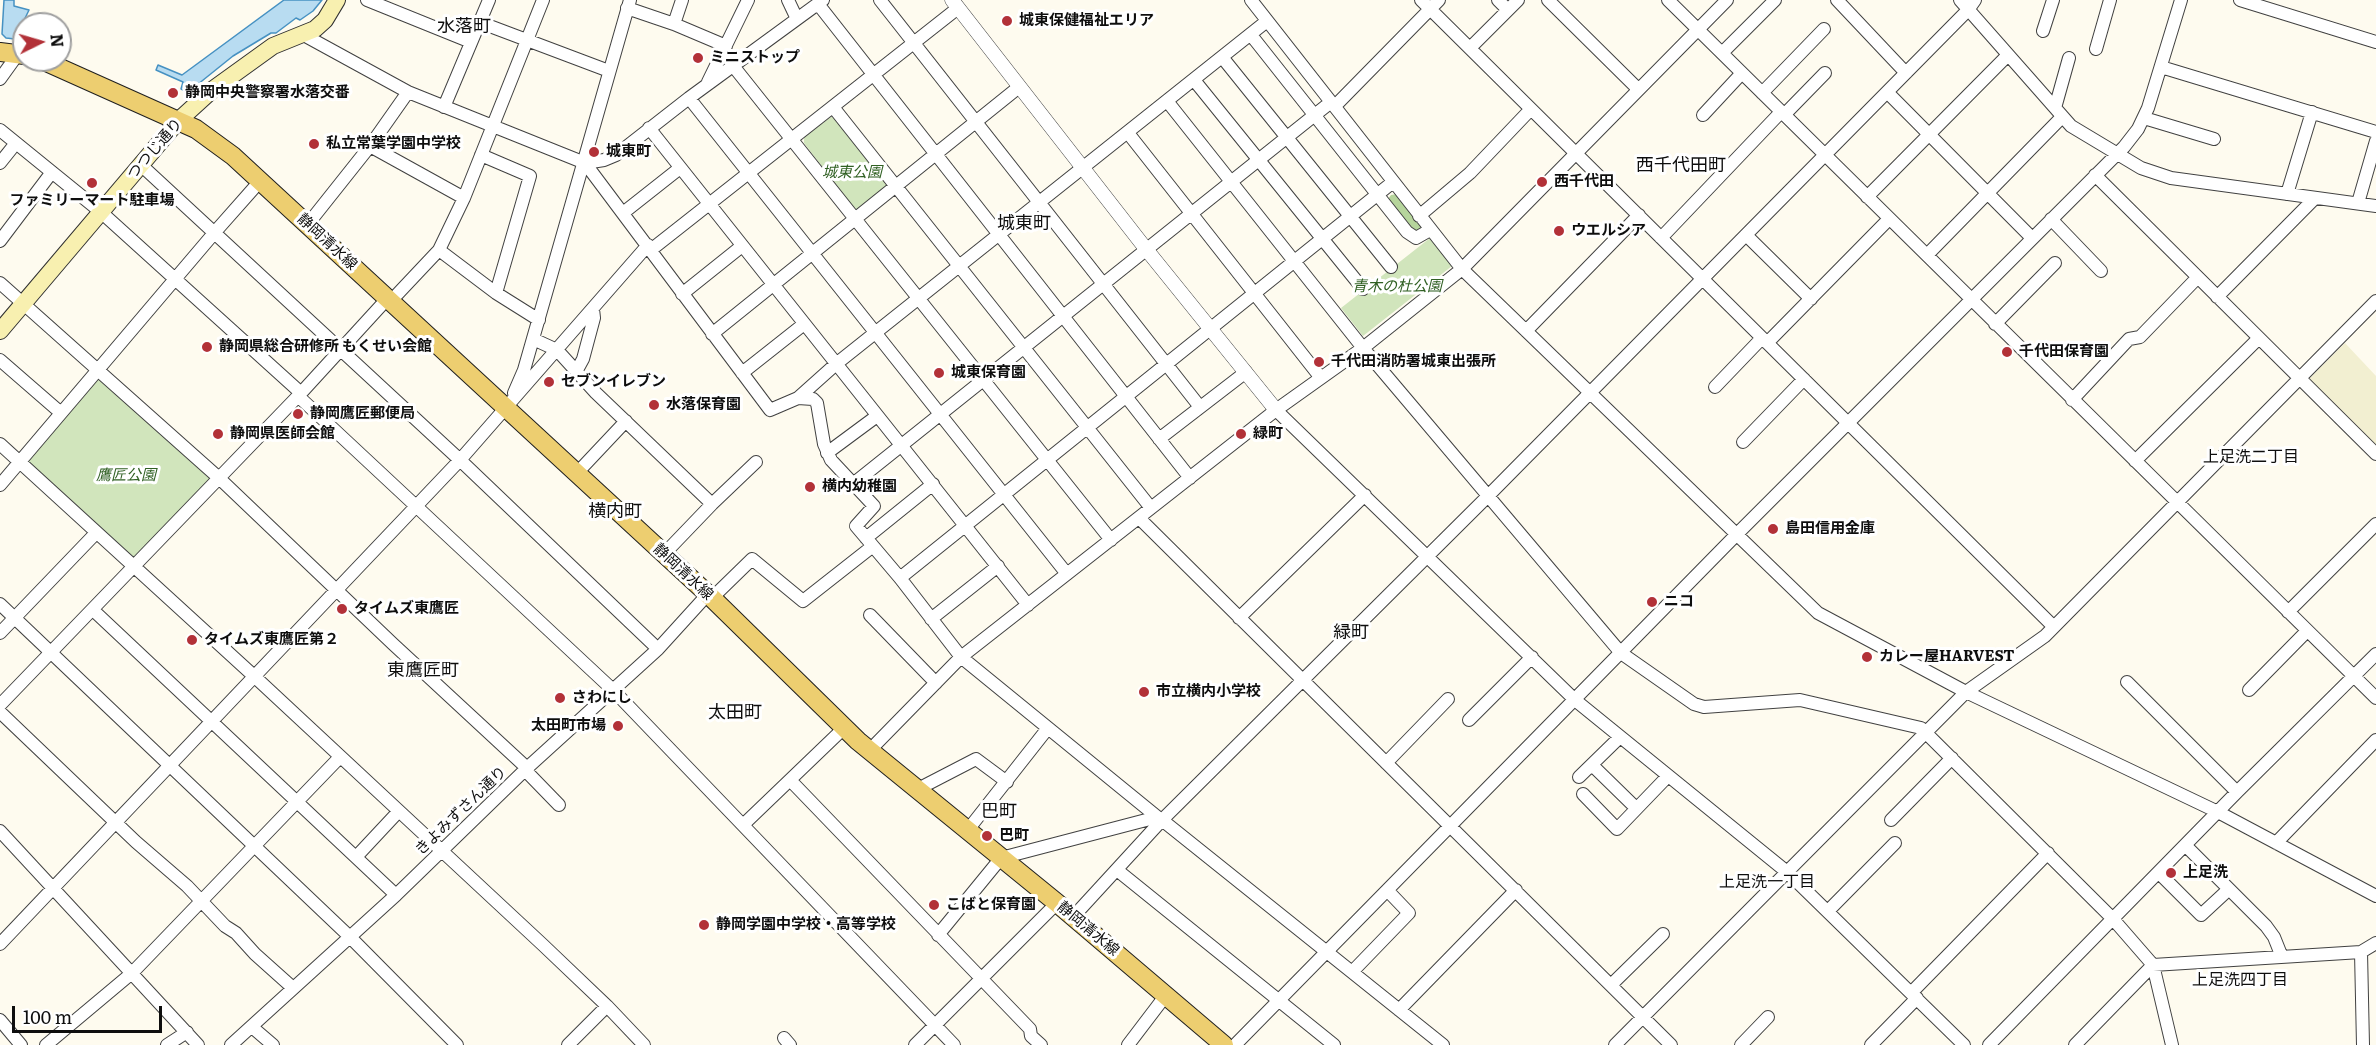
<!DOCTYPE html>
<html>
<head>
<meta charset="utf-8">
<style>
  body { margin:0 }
  #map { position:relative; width:2376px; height:1045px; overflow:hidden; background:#fefbef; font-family:Literata,serif }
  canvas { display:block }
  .north { position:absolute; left:12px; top:12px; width:60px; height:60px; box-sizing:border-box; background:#fff; border:2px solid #9f9f9f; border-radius:50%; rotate:85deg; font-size:16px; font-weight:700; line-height:24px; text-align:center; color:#0e0e0e }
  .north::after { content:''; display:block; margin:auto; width:21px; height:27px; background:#b23138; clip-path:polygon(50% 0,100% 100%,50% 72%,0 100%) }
  .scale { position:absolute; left:12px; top:1006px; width:150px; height:27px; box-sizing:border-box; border:3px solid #0e0e0e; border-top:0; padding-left:8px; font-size:18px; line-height:21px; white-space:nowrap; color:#0e0e0e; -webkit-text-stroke:4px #fff; paint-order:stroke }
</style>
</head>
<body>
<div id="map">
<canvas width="2376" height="1045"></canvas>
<div class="north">N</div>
<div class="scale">100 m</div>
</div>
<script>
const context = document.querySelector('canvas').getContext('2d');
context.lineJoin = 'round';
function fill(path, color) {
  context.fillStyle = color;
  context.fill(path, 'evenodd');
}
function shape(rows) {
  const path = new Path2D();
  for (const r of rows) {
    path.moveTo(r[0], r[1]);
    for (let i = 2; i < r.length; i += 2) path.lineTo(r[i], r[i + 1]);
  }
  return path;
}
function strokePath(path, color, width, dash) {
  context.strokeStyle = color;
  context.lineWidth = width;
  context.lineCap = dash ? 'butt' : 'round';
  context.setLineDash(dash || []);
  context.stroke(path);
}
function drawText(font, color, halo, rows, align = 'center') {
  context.font = font + ' Literata,"Noto Sans JP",serif';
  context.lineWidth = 6;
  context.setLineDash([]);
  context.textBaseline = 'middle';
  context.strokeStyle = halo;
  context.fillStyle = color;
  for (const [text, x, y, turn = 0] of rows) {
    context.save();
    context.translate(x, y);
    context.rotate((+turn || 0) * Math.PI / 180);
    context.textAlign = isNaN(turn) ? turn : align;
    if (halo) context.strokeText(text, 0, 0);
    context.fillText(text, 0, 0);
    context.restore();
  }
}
fill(shape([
  [2345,343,2376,376,2376,447,2309,379]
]), '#f2efd1');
fill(shape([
  [831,117,836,118,886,184,886,188,859,209,854,209,804,143,804,137],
  [1430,238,1452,266,1363,336,1341,308],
  [97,375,213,477,134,561,25,459]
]), '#d1e5bc');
fill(shape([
  [1397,194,1422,227,1423,230,1415,234,1388,199,1391,195]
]), '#b6d59c');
const water = shape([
  [4,0,14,0,14,6,29,10,15,39,6,38,2,34,4,0],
  [284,0,322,0,313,11,300,20,296,18,276,33,271,33,233,56,187,93,181,89,183,82,156,70,158,65,182,75,284,0]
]);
fill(water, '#b8dcf1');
strokePath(water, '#4691c2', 1.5);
const minor = shape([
  [367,0,471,42],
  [788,0,797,19],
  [880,0,1200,407],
  [1251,0,1462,269,1818,613,1966,692,2218,812,2376,896],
  [1421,0,2054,627],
  [1498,0,1508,10],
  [1548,0,1638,89],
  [1668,0,2376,698],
  [1837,0,1906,73],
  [1960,0,2071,126,2141,168,2171,178,2376,206],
  [2240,0,2376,42],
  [818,4,1190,478],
  [627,8,674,24,726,46],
  [479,22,609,71],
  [674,24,682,0],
  [2043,31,2053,0],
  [302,34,408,92,585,163,604,160,616,155,689,98,823,0],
  [1251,35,1407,232,1416,238,1430,230],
  [1470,48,1518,0],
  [2096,49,2110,0],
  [1722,53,1775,0],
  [1222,57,1391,267],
  [734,67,1111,540],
  [2161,67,2376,132],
  [0,79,18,54],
  [1194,80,1363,289],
  [708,82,748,0],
  [1887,92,2032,238],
  [1762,93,1824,29],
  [689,98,1067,574],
  [1167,101,1363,348,1621,653,1694,704,1704,707,1800,700,1921,728,2113,919,2153,965,2172,1045],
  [1335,106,1439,0],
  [444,107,489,0],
  [833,107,1151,508],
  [2055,108,2069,58],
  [1703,115,1742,73],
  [1784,115,1825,73],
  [2144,118,2214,139],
  [649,128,1028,605],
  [0,130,101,212,301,393],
  [1128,133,1321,378],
  [370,146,464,198],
  [481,155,530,176,496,293],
  [0,163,16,143],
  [585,163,770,410,798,398,836,364,1267,21],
  [141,165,460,460,658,649],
  [2095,175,2376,454],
  [2287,194,2312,112],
  [1867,197,2008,55],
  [2358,203,2376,141],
  [623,213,680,168],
  [1419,216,1470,173,1531,109],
  [2051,219,2101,271],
  [308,224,370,146,408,92],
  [1746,235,1811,299],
  [1661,238,1781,112],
  [0,241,52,172],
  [652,249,958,8],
  [439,250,496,293,539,320],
  [1927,255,2062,117],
  [0,283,219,478,393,644,527,768],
  [682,294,742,246],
  [2217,297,2315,198],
  [390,302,439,250,464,198,543,0],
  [1995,324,2055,263],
  [1526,331,1639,215],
  [712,334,1019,87],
  [533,339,557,350,596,393,712,504],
  [1767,343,1889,219],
  [0,360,61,413],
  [577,370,583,359,594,318,593,309],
  [742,373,804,324],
  [1715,387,1762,338],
  [514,393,524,370,630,0],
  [298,396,613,690,954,1045],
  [798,398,813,399,817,403,824,444,831,460,874,506,856,526,900,578,961,657,1161,820],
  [2072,400,2129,339,2140,337,2197,278],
  [1276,410,1575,700,1787,872,1964,1045],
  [1159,439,1246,372],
  [1743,442,1804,379],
  [0,444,255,677,543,945,607,1006,644,1045],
  [827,453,877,416],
  [2135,461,2259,338],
  [577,473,626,421],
  [853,484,1331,102],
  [0,485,215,232,261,180],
  [1139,518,1671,1045],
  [866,538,933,484],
  [664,554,712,504,756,462],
  [900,578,1393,182],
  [712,598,752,559,803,601,873,546],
  [0,604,350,937,457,1045],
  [93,610,396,895],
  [2288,612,2376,524],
  [870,615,936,683],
  [1239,618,1365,495],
  [931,619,998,566],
  [0,633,96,533],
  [2127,682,2237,792],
  [2249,690,2307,631],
  [0,705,301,393,387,299],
  [0,712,136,842,187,886,225,926,236,933,255,954,293,988],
  [1469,720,1532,657],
  [870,750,961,657,1276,410,1363,348,1462,269,1727,0],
  [1386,763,1448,699],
  [1592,765,1636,808],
  [525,770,559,805],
  [1579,777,1620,737],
  [790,780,1030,1029,1031,1036,1041,1045],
  [918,789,976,759,1007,782],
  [1583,794,1617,829,1668,776],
  [1891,820,1952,758],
  [743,825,844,728],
  [0,831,198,1045],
  [967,831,1048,728],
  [2276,843,2376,740],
  [2186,846,2266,926,2274,937,2282,957],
  [356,857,399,811],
  [1117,870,1334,1045],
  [2159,873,2201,915,2228,890],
  [1828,911,1895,843],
  [1073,917,1162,820,1487,497,1968,10,1975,0],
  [938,935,1001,858,1150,819,1162,820,1443,1045],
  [0,944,460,460,648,245],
  [2361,952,2363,1045],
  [1352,972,1409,913,1387,890],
  [1611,985,1663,934],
  [1912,992,2048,853],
  [1399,1010,1516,890],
  [0,1020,21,1045],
  [252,1027,273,1045],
  [784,1038,790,1045],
  [46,1045,132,973,340,757],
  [167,1045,187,1032],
  [231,1045,396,895,527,768,658,649,708,594],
  [568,1045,607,1006],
  [915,1045,1057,903],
  [1128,1045,1166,995],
  [1235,1045,1736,535,2124,147,2138,129,2148,108,2181,0],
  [1615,1045,1966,692,2045,636,2376,301],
  [1741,1045,1768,1017],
  [1871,1045,1917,998],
  [1989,1045,2237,792,2376,654],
  [2075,1045,2153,965,2361,952,2376,943]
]);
const tertiary = shape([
  [952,0,1146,249,1276,410]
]);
const secondary = shape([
  [0,331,178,121,212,90,273,46,315,29,325,20,337,0]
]);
const primary = shape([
  [0,52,24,55],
  [42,60,196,129,233,156,712,598,858,741,1057,903,1224,1045]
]);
strokePath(minor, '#414141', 14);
strokePath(tertiary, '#414141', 15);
strokePath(secondary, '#303030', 18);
strokePath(primary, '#1f1f1f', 20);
strokePath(minor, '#fff', 12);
strokePath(tertiary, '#fff', 14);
strokePath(secondary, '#f8f0b0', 16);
strokePath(primary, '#edce70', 18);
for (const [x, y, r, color] of [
  [1007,21,6,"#b23138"],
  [698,58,6,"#b23138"],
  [173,93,6,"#b23138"],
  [314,144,6,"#b23138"],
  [594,152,6,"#b23138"],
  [1542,182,6,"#b23138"],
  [92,183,6,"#b23138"],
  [1559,231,6,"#b23138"],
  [207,347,6,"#b23138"],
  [2007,352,6,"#b23138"],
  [1319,362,6,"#b23138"],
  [939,373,6,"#b23138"],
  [549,382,6,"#b23138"],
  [654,405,6,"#b23138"],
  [298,414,6,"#b23138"],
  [218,434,6,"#b23138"],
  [1241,434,6,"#b23138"],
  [810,487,6,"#b23138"],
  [1773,529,6,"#b23138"],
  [1652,602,6,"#b23138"],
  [342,609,6,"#b23138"],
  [192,640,6,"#b23138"],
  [1867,657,6,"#b23138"],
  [1144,692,6,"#b23138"],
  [560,698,6,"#b23138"],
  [618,726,6,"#b23138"],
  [987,836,6,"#b23138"],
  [2171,873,6,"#b23138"],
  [934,905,6,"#b23138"],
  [704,925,6,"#b23138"]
]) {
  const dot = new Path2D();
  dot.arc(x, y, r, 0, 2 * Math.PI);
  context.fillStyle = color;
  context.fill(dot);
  strokePath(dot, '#fff', 2);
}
drawText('bold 15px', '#0e0e0e', '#fff', [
  ["城東保健福祉エリア",1019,21],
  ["ミニストップ",710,58],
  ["静岡中央警察署水落交番",185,93],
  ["私立常葉学園中学校",326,144],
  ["城東町",606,152],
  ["西千代田",1554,182],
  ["ファミリーマート駐車場",92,201,"center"],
  ["ウエルシア",1571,231],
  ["静岡県総合研修所 もくせい会館",219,347],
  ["千代田保育園",2019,352],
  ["千代田消防署城東出張所",1331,362],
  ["城東保育園",951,373],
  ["セブンイレブン",561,382],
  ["水落保育園",666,405],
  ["静岡鷹匠郵便局",310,414],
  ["静岡県医師会館",230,434],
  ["緑町",1253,434],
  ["横内幼稚園",822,487],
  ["島田信用金庫",1785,529],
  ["ニコ",1664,602],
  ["タイムズ東鷹匠",354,609],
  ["タイムズ東鷹匠第２",204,640],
  ["カレー屋HARVEST",1879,657],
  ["市立横内小学校",1156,692],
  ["さわにし",572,698],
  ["太田町市場",606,726,"right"],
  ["巴町",999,836],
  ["上足洗",2183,873],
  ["こばと保育園",946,905],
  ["静岡学園中学校・高等学校",716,925]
], 'left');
drawText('15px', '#0e0e0e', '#fff', [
  ["つつじ通り",155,149,-49],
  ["静岡清水線",327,242,43],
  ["静岡清水線",683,572,43],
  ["きよみずさん通り",461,811,-44],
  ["静岡清水線",1088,929,40]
]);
drawText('italic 15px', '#306023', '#fff', [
  ["城東公園",852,173],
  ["青木の杜公園",1397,287],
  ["鷹匠公園",126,476]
]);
drawText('16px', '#0e0e0e', '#fff', [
  ["上足洗二丁目",2251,457],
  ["上足洗一丁目",1767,882],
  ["上足洗四丁目",2240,980]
]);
drawText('18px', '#0e0e0e', '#fff', [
  ["水落町",464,27],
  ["西千代田町",1681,166],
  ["城東町",1024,224],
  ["横内町",615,512],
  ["緑町",1351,633],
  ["東鷹匠町",423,671],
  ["太田町",735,713],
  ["巴町",999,812]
]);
</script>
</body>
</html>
